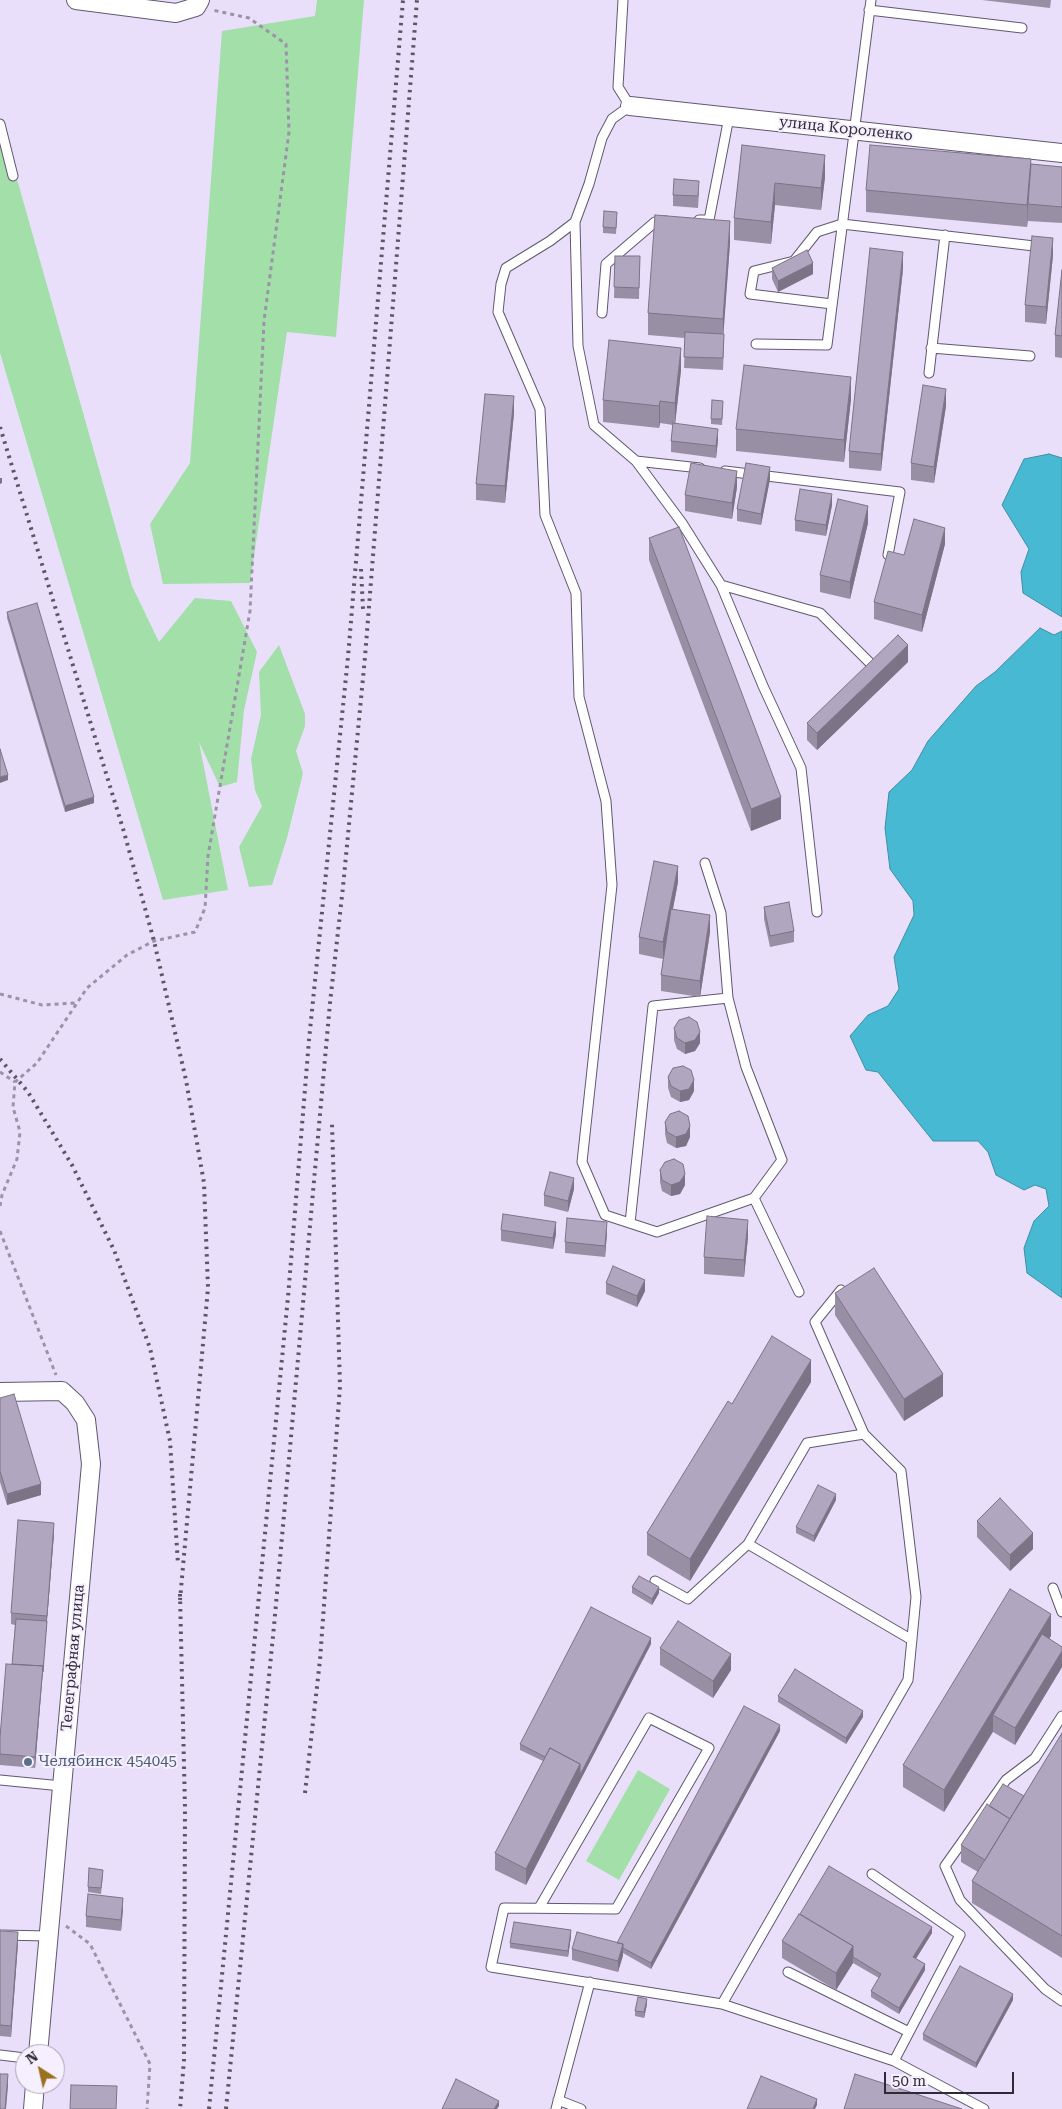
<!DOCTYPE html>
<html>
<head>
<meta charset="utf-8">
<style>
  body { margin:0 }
  #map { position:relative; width:1062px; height:2109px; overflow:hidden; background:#eadffa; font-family:"Roboto Serif",serif }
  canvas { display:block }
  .north { position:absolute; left:15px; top:2044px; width:50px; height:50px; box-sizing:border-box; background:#f5efff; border:1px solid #a6a1ae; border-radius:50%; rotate:325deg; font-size:14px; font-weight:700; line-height:20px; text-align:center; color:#2f2b35 }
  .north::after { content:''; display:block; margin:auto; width:18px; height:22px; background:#9b701f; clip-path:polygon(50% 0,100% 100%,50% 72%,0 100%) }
  .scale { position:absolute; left:884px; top:2072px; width:130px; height:22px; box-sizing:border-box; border:2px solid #2f2b35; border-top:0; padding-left:6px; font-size:15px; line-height:18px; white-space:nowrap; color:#2f2b35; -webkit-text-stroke:4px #f5efff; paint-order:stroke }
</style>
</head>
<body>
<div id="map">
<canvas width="1062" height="2109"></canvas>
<div class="north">N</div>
<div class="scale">50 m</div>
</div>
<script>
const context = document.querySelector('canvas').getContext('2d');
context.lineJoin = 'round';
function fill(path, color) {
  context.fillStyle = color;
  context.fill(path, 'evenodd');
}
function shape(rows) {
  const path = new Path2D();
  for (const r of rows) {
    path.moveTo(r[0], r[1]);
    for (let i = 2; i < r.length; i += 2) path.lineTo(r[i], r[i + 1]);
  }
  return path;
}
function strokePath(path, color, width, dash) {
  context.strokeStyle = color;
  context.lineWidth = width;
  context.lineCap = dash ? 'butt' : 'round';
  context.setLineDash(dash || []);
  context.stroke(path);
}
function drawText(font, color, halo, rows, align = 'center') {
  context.font = font + ' "Roboto Serif",serif';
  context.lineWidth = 4;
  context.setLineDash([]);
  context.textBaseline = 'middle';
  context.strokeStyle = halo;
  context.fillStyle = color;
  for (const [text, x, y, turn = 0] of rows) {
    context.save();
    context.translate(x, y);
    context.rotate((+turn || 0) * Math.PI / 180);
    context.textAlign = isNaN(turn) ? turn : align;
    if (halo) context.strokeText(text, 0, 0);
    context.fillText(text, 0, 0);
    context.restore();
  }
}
fill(shape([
  [317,0,364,0,336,337,287,332,250,583,163,584,150,524,190,463,222,31,315,16],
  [0,119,132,586,159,642,195,598,231,601,257,652,244,710,237,782,220,787,199,742,228,890,163,900,0,353],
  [279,645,305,714,305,726,296,751,303,773,287,838,272,885,249,887,239,847,262,806,255,790,251,759,261,715,259,672],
  [638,1770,670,1789,619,1880,586,1861]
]), '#a2dfa9');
const water = shape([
  [1049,454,1062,458,1062,617,1023,593,1021,572,1029,549,1002,505,1024,459,1049,454],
  [1040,628,1054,635,1062,631,1062,1298,1027,1273,1024,1248,1034,1221,1049,1206,1046,1189,1035,1185,1024,1190,996,1175,988,1152,978,1141,933,1141,878,1072,866,1070,850,1036,868,1015,888,1006,899,989,894,957,914,915,913,901,890,869,885,828,889,792,912,770,928,741,976,686,995,672,1040,628]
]);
fill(water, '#47b9d2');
strokePath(water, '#408ea3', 1);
const lane = shape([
  [623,0,618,87,630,106,612,119,602,138,589,184,575,222,550,241,506,268,501,284,498,312,540,409,545,515,576,593,579,697,606,801,612,885,582,1162,605,1215,657,1232,754,1198,782,1160,746,1067,728,998,721,913,705,863],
  [869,10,1022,28],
  [0,124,13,176],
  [699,220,709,220,729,117],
  [575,222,578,346,594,425,636,461,682,523,721,585,763,686,801,768,817,912],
  [832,304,750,294,754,271,794,261,817,232,842,224,1043,247],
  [602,313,606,264,655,222,666,221],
  [756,344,827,345,871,0],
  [931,348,1030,356],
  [929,373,945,235],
  [636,461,700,468],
  [725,471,900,492,888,555],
  [721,585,820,613,870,663],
  [754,1198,799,1292],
  [630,1223,653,1006,728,998],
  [841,1290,815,1322,864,1434],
  [748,1544,912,1640],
  [655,1581,688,1599,748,1544,807,1443,864,1434,901,1471,916,1597,908,1680,722,2004],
  [1053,1588,1062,1612],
  [1062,1716,1035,1758,1006,1780,945,1866,960,1900,1045,1989,1062,2001],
  [0,1780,62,1786],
  [872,1874,960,1935,894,2061],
  [539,1908,649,1718,709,1748,616,1909,504,1908,491,1967,722,2004,894,2061,984,2109],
  [0,1935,48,1936],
  [788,1972,909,2032],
  [0,2055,25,2058],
  [558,2100,581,2109],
  [556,2109,590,1982]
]);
const street = shape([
  [76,0,176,13,196,7,200,0],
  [630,106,1062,153],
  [0,1392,62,1391,75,1403,86,1420,91,1464,38,2054],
  [33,2109,35,2084]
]);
strokePath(lane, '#61586f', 11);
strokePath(street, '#61586f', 20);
strokePath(shape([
  [0,994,42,1005,76,1003],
  [0,1072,15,1082],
  [0,1206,2,1195,17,1159,20,1132,13,1107,15,1082,37,1063,87,988,127,955,154,941,195,932,205,908,208,856,250,611,264,321,289,132,286,44,249,18,212,10],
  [0,1231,56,1375],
  [66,1926,90,1944,150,2064,147,2109]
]), '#9b93a7', 3, [4, 4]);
strokePath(lane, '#fff', 9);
strokePath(street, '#fff', 18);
strokePath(shape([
  [0,427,124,832,154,941,186,1080,204,1183,208,1288,180,1600],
  [361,569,363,609],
  [0,1059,28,1092,72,1165,114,1250,150,1348,170,1441,178,1564],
  [180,1594,185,1808,184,2060,180,2109],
  [305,1793,320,1660,340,1386,332,1124],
  [209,2109,288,1297,309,1040,348,657,403,0],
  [226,2109,274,1626,330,1003,343,887,365,657,417,0]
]), '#5b5664', 4, [2.5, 5]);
fill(shape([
  [982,0,1051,0,1050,8],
  [742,145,825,177,821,210,775,205,771,244,734,240,734,218],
  [1031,164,1062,167,1062,223,1028,221,1027,227,866,212,866,190],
  [699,192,698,208,673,206,673,195],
  [617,218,616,234,603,233,603,227],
  [730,243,723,334,724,345,723,370,684,368,685,338,648,335,648,313],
  [1053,255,1046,324,1025,322,1025,305],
  [615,256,640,256,639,299,614,298],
  [772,268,813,274,778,292,772,279],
  [903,269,881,471,849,468,849,451],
  [1062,270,1062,358,1055,357,1055,335],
  [681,370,675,424,718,440,716,458,671,452,671,441,673,425,660,423,659,428,603,422,603,400],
  [851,399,844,462,736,451,736,429],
  [723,406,722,425,711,424,711,419],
  [946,406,934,483,911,480,911,463],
  [514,413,505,503,476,500,476,484],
  [770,479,761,525,737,521,737,509],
  [737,487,732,519,685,511,685,495],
  [832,505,826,536,795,531,795,520],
  [868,523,850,599,820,592,820,575],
  [649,538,781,819,751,831,649,560],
  [945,544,922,632,874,619,874,602],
  [7,612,94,803,65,812,7,618],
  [908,662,817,750,807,740,807,723],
  [678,882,673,909,710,932,700,997,661,991,661,975,663,959,639,954,639,937],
  [764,907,794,931,794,942,770,947,764,919],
  [674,1028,700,1043,695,1051,685,1054,677,1049,674,1040],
  [668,1077,694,1091,689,1100,680,1102,671,1097,668,1088],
  [665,1122,690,1137,686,1146,676,1148,667,1143,665,1134],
  [660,1170,685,1185,680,1194,671,1196,662,1191,660,1182],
  [574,1189,568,1212,544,1206,544,1195],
  [501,1230,556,1234,553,1249,501,1241],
  [607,1233,605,1257,565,1253,565,1242],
  [748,1237,744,1277,704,1274,704,1257],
  [606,1283,645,1291,637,1307,606,1294],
  [835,1293,943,1396,904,1421,835,1315],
  [811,1382,690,1581,647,1555,647,1533,732,1404],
  [0,1398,41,1495,7,1505,0,1482],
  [836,1500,814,1542,796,1533,796,1527],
  [977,1521,1033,1549,1010,1571,977,1537],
  [54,1534,35,1768,0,1765,0,1737,12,1664,15,1625,11,1624,11,1613],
  [632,1587,659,1593,652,1605,632,1593],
  [1051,1636,1049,1639,1062,1647,1062,1667,1015,1745,993,1732,944,1812,903,1787,903,1765],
  [651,1644,526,1885,495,1870,495,1853,543,1761,520,1750,520,1744],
  [660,1648,731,1670,713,1698,660,1665],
  [778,1696,863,1717,846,1744,778,1702],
  [780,1731,651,1969,623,1953,618,1972,572,1960,572,1949,617,1943],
  [1062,1733,1062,1958,972,1903,972,1881,978,1872,961,1862,961,1845,989,1806,1024,1796],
  [103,1875,101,1894,88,1892,88,1887],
  [123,1909,121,1931,86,1927,86,1916],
  [0,1931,18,1943,11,2037,0,2036],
  [932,1933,916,1959,925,1970,899,2014,871,1997,871,1991,879,1978,853,1963,836,1990,782,1958,782,1941],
  [571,1936,568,1957,510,1948,510,1943],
  [1013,2000,976,2068,923,2040,923,2034],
  [647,2004,644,2018,635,2016,635,2011]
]), '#988fa5');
fill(shape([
  [825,155,825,177,821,210,821,188],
  [1031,159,1031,181,1028,204,1027,227,1027,205],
  [775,183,775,205,771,244,771,222],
  [730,221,730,243,723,341,723,319],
  [1053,238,1053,255,1046,324,1046,307],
  [903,252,903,269,881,471,881,454],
  [813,263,813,274,778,292,778,281],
  [681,348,681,370,675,425,675,403],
  [851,377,851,399,844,462,844,440],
  [946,389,946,406,934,483,934,467],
  [514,396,514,413,505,503,505,486],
  [660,401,660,423,659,428,659,406],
  [718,429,718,440,716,458,716,446],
  [770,467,770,479,761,525,761,514],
  [737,471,737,487,732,519,732,503],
  [0,478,2,478,2,483,0,484],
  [832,494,832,505,826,536,826,525],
  [868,506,868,523,850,599,850,582],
  [945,528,945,544,922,632,922,615],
  [908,645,908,662,817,750,817,733],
  [8,775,8,780,0,783,0,777],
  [94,797,94,803,65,812,65,806],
  [781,797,781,819,751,831,751,809],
  [678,866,678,882,663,959,663,942],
  [710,915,710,932,700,997,700,981],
  [700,1032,700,1043,695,1051,685,1054,685,1043],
  [694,1080,694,1091,689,1100,680,1102,680,1091],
  [690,1126,690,1137,686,1146,676,1148,676,1137],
  [685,1174,685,1185,680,1194,671,1196,671,1185],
  [574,1178,574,1189,568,1212,568,1201],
  [748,1220,748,1237,744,1277,744,1260],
  [556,1222,556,1234,553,1249,553,1238],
  [607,1222,607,1233,605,1257,605,1246],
  [645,1280,645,1291,637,1307,637,1296],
  [811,1360,811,1382,690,1581,690,1559],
  [943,1374,943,1396,904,1421,904,1399],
  [41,1484,41,1495,7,1505,7,1494],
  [836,1494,836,1500,814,1542,814,1536],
  [54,1523,54,1534,35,1768,35,1757],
  [1033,1533,1033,1549,1010,1571,1010,1555],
  [659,1587,659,1593,652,1605,652,1599],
  [1051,1614,1051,1636,1000,1719,993,1715,993,1731,944,1812,944,1790],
  [651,1638,651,1644,526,1885,526,1869,580,1764],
  [1062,1651,1062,1667,1015,1745,1015,1728],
  [731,1654,731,1670,713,1698,713,1681],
  [863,1711,863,1717,846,1744,846,1738],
  [780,1725,780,1731,651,1969,651,1963],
  [123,1898,123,1909,121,1931,121,1920],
  [932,1927,932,1933,913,1963,913,1957],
  [571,1930,571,1936,568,1957,568,1951],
  [18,1932,18,1943,11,2037,11,2026],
  [623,1944,623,1956,618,1972,618,1961],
  [853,1946,853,1963,836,1990,836,1973],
  [925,1964,925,1970,899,2014,899,2008],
  [1013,1994,1013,2000,976,2068,976,2063],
  [647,1999,647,2004,644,2018,644,2012],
  [8,2074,8,2086,6,2109,5,2109],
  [817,2099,817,2105,815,2109,813,2109],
  [499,2101,499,2106,497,2109,494,2109]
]), '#7c7486');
const building = shape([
  [742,145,825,155,821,188,775,183,771,222,734,218,742,145],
  [870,145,1031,159,1027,205,866,190,870,145],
  [1031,164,1062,167,1062,207,1028,204,1031,164],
  [674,179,699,181,698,196,673,195,674,179],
  [604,211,617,212,616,228,603,227,604,211],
  [655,215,730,221,723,319,648,313,655,215],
  [1032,236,1053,238,1046,307,1025,305,1032,236],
  [870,248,903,252,881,454,849,451,870,248],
  [807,250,813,263,778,281,772,268,807,250],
  [615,256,640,256,639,288,614,287,615,256],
  [1062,270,1062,336,1055,335,1062,270],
  [685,332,724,334,723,358,684,357,685,332],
  [609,340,681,348,675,403,660,401,659,406,603,400,609,340],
  [744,365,851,377,844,440,736,429,744,365],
  [923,385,946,389,934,467,911,463,923,385],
  [485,394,514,396,505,486,476,484,485,394],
  [712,400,723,401,722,419,711,419,712,400],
  [673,423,718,429,716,446,671,441,673,423],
  [691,463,737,471,732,503,685,495,691,463],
  [746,463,770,467,761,514,737,509,746,463],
  [800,489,832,494,826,525,795,520,800,489],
  [838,499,868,506,850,582,820,575,838,499],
  [914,519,945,528,922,615,874,602,888,551,904,555,914,519],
  [679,527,781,797,751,809,649,538,679,527],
  [37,603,94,797,65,806,7,612,37,603],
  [898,635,908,645,817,733,807,723,898,635],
  [0,749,8,775,0,777,0,749],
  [654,861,678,866,663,942,639,937,654,861],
  [789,902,794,931,770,936,764,907,789,902],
  [671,909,710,915,700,981,661,975,671,909],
  [689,1017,697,1022,700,1032,695,1040,685,1043,677,1038,674,1028,679,1020,689,1017],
  [683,1066,691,1070,694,1080,689,1089,680,1091,671,1086,668,1077,673,1068,683,1066],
  [679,1111,688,1116,690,1126,686,1134,676,1137,667,1132,665,1122,670,1114,679,1111],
  [674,1159,683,1164,685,1174,680,1182,671,1185,662,1180,660,1170,665,1162,674,1159],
  [550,1172,574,1178,568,1201,544,1195,550,1172],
  [503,1214,556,1222,553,1238,501,1230,503,1214],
  [707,1216,748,1220,744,1260,704,1257,707,1216],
  [567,1218,607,1222,605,1246,565,1242,567,1218],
  [613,1266,645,1280,637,1296,606,1283,613,1266],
  [874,1268,943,1374,904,1399,835,1293,874,1268],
  [772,1336,811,1360,690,1559,647,1533,728,1401,732,1404,772,1336],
  [14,1394,41,1484,7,1494,0,1471,0,1398,14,1394],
  [818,1485,836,1494,814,1536,796,1527,818,1485],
  [1000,1498,1033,1533,1010,1555,977,1521,1000,1498],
  [18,1520,54,1523,47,1616,11,1613,18,1520],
  [639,1576,659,1587,652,1599,632,1587,639,1576],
  [1010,1589,1051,1614,944,1790,903,1765,1010,1589],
  [591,1607,651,1638,580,1775,580,1764,550,1748,545,1757,520,1744,591,1607],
  [16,1619,47,1621,43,1672,43,1666,12,1664,16,1619],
  [678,1621,731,1654,713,1681,660,1648,678,1621],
  [1042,1634,1062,1647,1062,1651,1015,1728,993,1715,1042,1634],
  [6,1664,43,1666,35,1757,0,1754,0,1737,6,1664],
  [795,1669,863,1711,846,1738,778,1696,795,1669],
  [744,1706,780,1725,651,1963,623,1948,623,1944,617,1943,744,1706],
  [1062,1733,1062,1936,972,1881,1062,1733],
  [550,1748,580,1764,526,1869,495,1853,550,1748],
  [1003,1784,1024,1796,1010,1819,989,1806,1003,1784],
  [987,1804,1010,1819,985,1860,961,1845,987,1804],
  [829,1866,932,1927,913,1957,925,1964,899,2008,871,1991,881,1974,853,1957,853,1946,800,1914,829,1866],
  [89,1868,103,1870,101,1888,88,1887,89,1868],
  [88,1894,123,1898,121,1920,86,1916,88,1894],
  [799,1914,853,1946,836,1973,782,1941,799,1914],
  [514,1922,571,1930,568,1951,510,1943,514,1922],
  [0,1931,18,1932,11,2026,0,2025,0,1931],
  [577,1932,623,1944,618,1961,572,1949,577,1932],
  [960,1966,1013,1994,976,2063,923,2034,960,1966],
  [638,1997,647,1999,644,2012,635,2011,638,1997],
  [0,2074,8,2074,5,2109,0,2109,0,2074],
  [855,2074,962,2109,844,2109,855,2074],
  [761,2076,817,2099,813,2109,747,2109,761,2076],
  [456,2079,499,2101,494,2109,442,2109,456,2079],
  [71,2085,117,2086,116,2109,70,2109,71,2085]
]);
fill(building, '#b1a6c0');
strokePath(building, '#7c7486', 1);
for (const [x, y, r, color] of [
  [28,1762,5,"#5c6f8a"]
]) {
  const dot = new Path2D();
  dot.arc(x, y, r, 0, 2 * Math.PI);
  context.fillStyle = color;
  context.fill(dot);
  strokePath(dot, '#f5efff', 2);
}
drawText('15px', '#2f2b35', '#f5efff', [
  ["улица Короленко",846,129,6],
  ["Телеграфная улица",73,1658,-85]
]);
drawText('15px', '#4e5e75', '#f5efff', [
  ["Челябинск 454045",38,1762]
], 'left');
</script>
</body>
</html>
